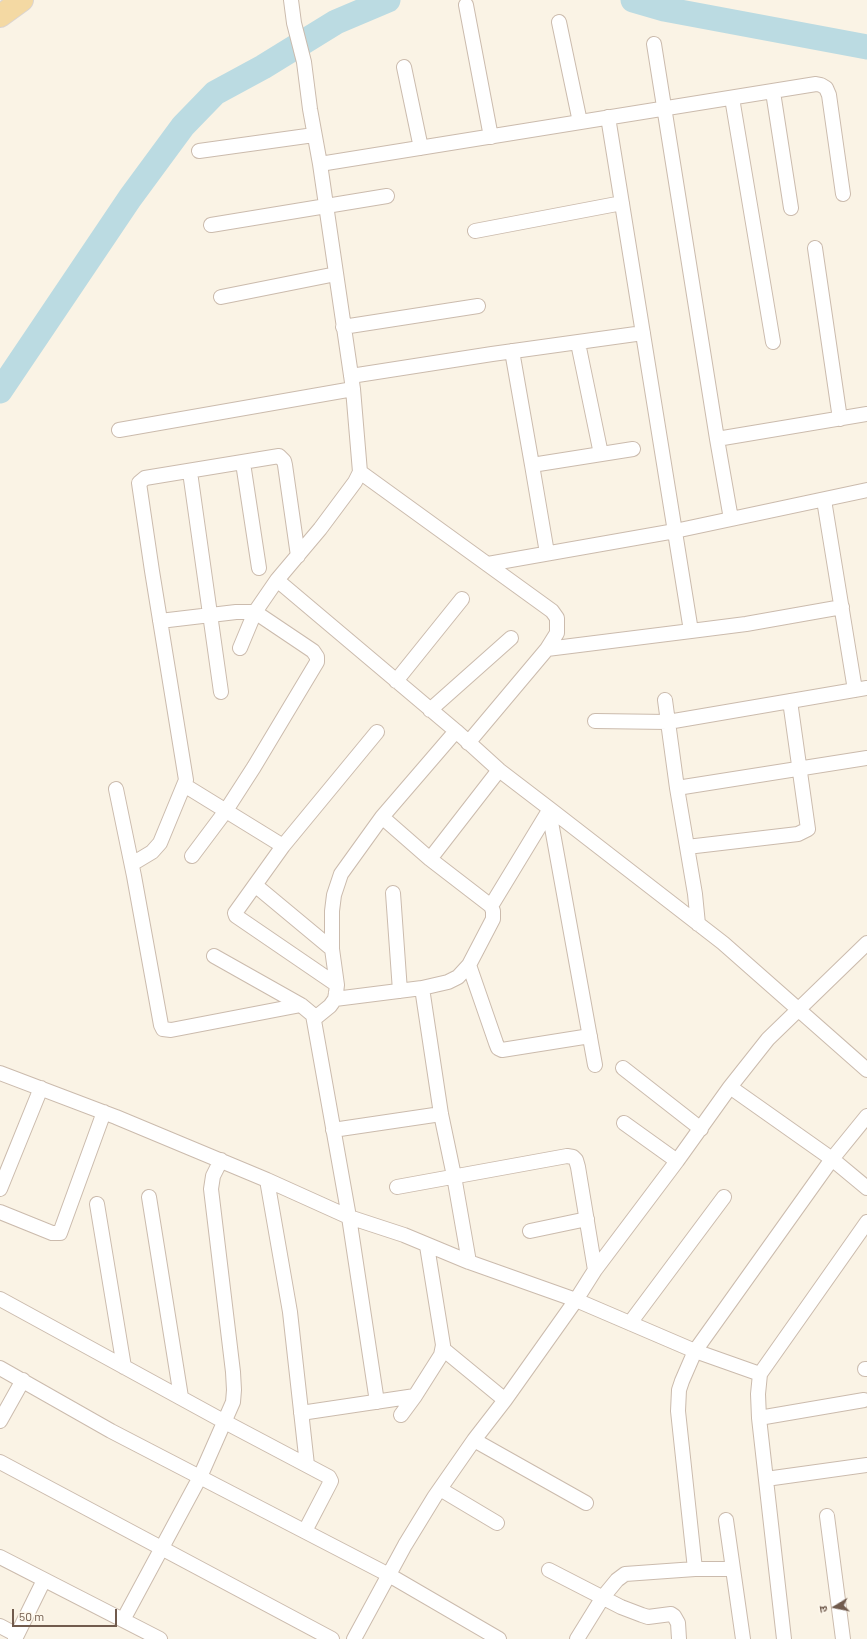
<!DOCTYPE html>
<html>
<head>
<meta charset="utf-8">
<style>
  body { margin:0 }
  #map { position:relative; width:867px; height:1639px; overflow:hidden; background:#faf3e5; font-family:Barlow,"Noto Sans Devanagari",sans-serif }
  canvas { display:block }
  .north { position:absolute; left:815px; top:1587px; width:40px; height:40px; -webkit-text-stroke:3px #fdf7eb; paint-order:stroke; rotate:260deg; font-size:11px; font-weight:700; line-height:16px; text-align:center; color:#715b4d }
  .north::after { content:''; display:block; margin:auto; width:14px; height:18px; background:#715b4d; clip-path:polygon(50% 0,100% 100%,50% 72%,0 100%) }
  .scale { position:absolute; left:12px; top:1609px; width:105px; height:18px; box-sizing:border-box; border:2px solid #715b4d; border-top:0; padding-left:5px; font-size:12px; line-height:14px; white-space:nowrap; color:#715b4d; -webkit-text-stroke:3px #fdf7eb; paint-order:stroke }
</style>
</head>
<body>
<div id="map">
<canvas width="867" height="1639"></canvas>
<div class="north">उ</div>
<div class="scale">50 m</div>
</div>
<script>
const context = document.querySelector('canvas').getContext('2d');
context.lineJoin = 'round';
function shape(rows) {
  const path = new Path2D();
  for (const r of rows) {
    path.moveTo(r[0], r[1]);
    for (let i = 2; i < r.length; i += 2) path.lineTo(r[i], r[i + 1]);
  }
  return path;
}
function strokePath(path, color, width, dash) {
  context.strokeStyle = color;
  context.lineWidth = width;
  context.lineCap = dash ? 'butt' : 'round';
  context.setLineDash(dash || []);
  context.stroke(path);
}
strokePath(shape([
  [633,0,664,9,867,47],
  [0,391,130,198,183,126,215,93,263,67,336,22,388,0]
]), '#bbdbe2', 25);
const minor = shape([
  [466,5,491,137],
  [559,22,580,122],
  [654,44,717,439,731,519],
  [404,67,421,148],
  [773,92,791,208],
  [732,98,773,342],
  [608,117,691,631,746,624,842,607],
  [199,151,314,135],
  [320,164,816,84,821,85,826,88,829,95,843,194],
  [211,225,387,196],
  [475,231,622,203],
  [815,248,840,419],
  [221,297,336,274],
  [343,327,478,306],
  [578,343,601,454],
  [512,351,532,465],
  [351,376,492,354,643,333],
  [119,430,353,389],
  [717,439,867,414],
  [243,463,259,568],
  [190,472,221,692],
  [360,472,552,611,557,618,557,633,547,649,468,743],
  [824,500,855,690],
  [547,553,532,465,633,449],
  [488,564,675,531,867,490],
  [277,580,456,731,499,770,550,809,723,943,867,1070],
  [160,621,236,612,255,612,313,651,317,657,317,662,254,767,225,812,192,856],
  [240,648,255,612,277,580,320,529,355,482,360,472,353,389,320,164,310,109,304,62,294,23,291,0],
  [547,649,691,631],
  [396,681,462,599],
  [665,700,677,788,695,894,698,924],
  [430,710,511,638],
  [595,721,668,722,867,688],
  [184,785,283,846],
  [677,788,867,758],
  [116,789,134,876,161,1025,163,1029,171,1030,301,1005],
  [549,811,595,1065],
  [687,847,798,834,808,829,790,701],
  [430,859,499,770],
  [132,864,152,852,160,843,186,780,152,571,139,483,145,478,279,456,284,461,285,465,298,556],
  [255,885,332,949],
  [393,893,400,991],
  [491,906,550,809],
  [214,956,301,1005,313,1015,349,1217,377,1402],
  [469,965,496,1043,498,1048,502,1050,590,1036],
  [337,985,236,916,235,913,283,846,377,732],
  [422,988,441,1114,454,1176,469,1262],
  [335,999,422,988,448,982,458,977,469,965,493,919,493,911,491,906,430,859,382,817],
  [314,1019,330,1006,335,999,336,993,337,985,332,949,332,911,334,895,341,874,382,817,456,731],
  [623,1068,701,1129],
  [0,1073,116,1117,267,1180,349,1217,404,1235,469,1262,576,1300,695,1351,760,1374],
  [730,1087,832,1159,867,1188],
  [624,1123,677,1161],
  [333,1130,441,1114],
  [267,1180,290,1312,307,1465],
  [397,1187,567,1156,573,1157,576,1160,578,1167,595,1270],
  [0,1189,41,1088],
  [149,1197,181,1397],
  [97,1204,124,1367],
  [0,1212,52,1233,60,1233,104,1112],
  [530,1231,587,1219],
  [0,1299,225,1422,329,1477,331,1481,329,1485,305,1531],
  [630,1323,724,1197],
  [443,1349,505,1400],
  [0,1368,111,1431,389,1575,499,1639],
  [865,1369,867,1369],
  [301,1413,415,1396],
  [401,1415,415,1396,441,1355,443,1345,427,1246],
  [759,1418,864,1400],
  [0,1421,23,1380],
  [474,1440,586,1503],
  [0,1462,332,1639],
  [766,1479,867,1465],
  [440,1489,497,1523],
  [827,1516,843,1639],
  [726,1520,743,1639],
  [0,1557,160,1639],
  [695,1569,678,1411,679,1390,682,1381,695,1351,832,1159,867,1116],
  [549,1570,621,1607,642,1615,648,1617,671,1614,674,1616,678,1623,679,1639],
  [123,1620,200,1477,233,1402,234,1390,233,1372,211,1189,213,1176,221,1160],
  [0,1626,17,1635],
  [15,1639,44,1580],
  [354,1639,405,1545,435,1496,474,1440,505,1400,576,1300,595,1270,677,1161,730,1087,768,1039,867,943],
  [577,1639,603,1597,617,1580,625,1574,695,1569,733,1569],
  [784,1639,759,1418,758,1394,760,1374,867,1222]
]);
const primary = shape([
  [0,16,22,0]
]);
strokePath(minor, '#cbbbad', 16);
strokePath(primary, '#dad4d1', 24);
strokePath(minor, '#fff', 14);
strokePath(primary, '#f4d9a3', 22);
</script>
</body>
</html>
